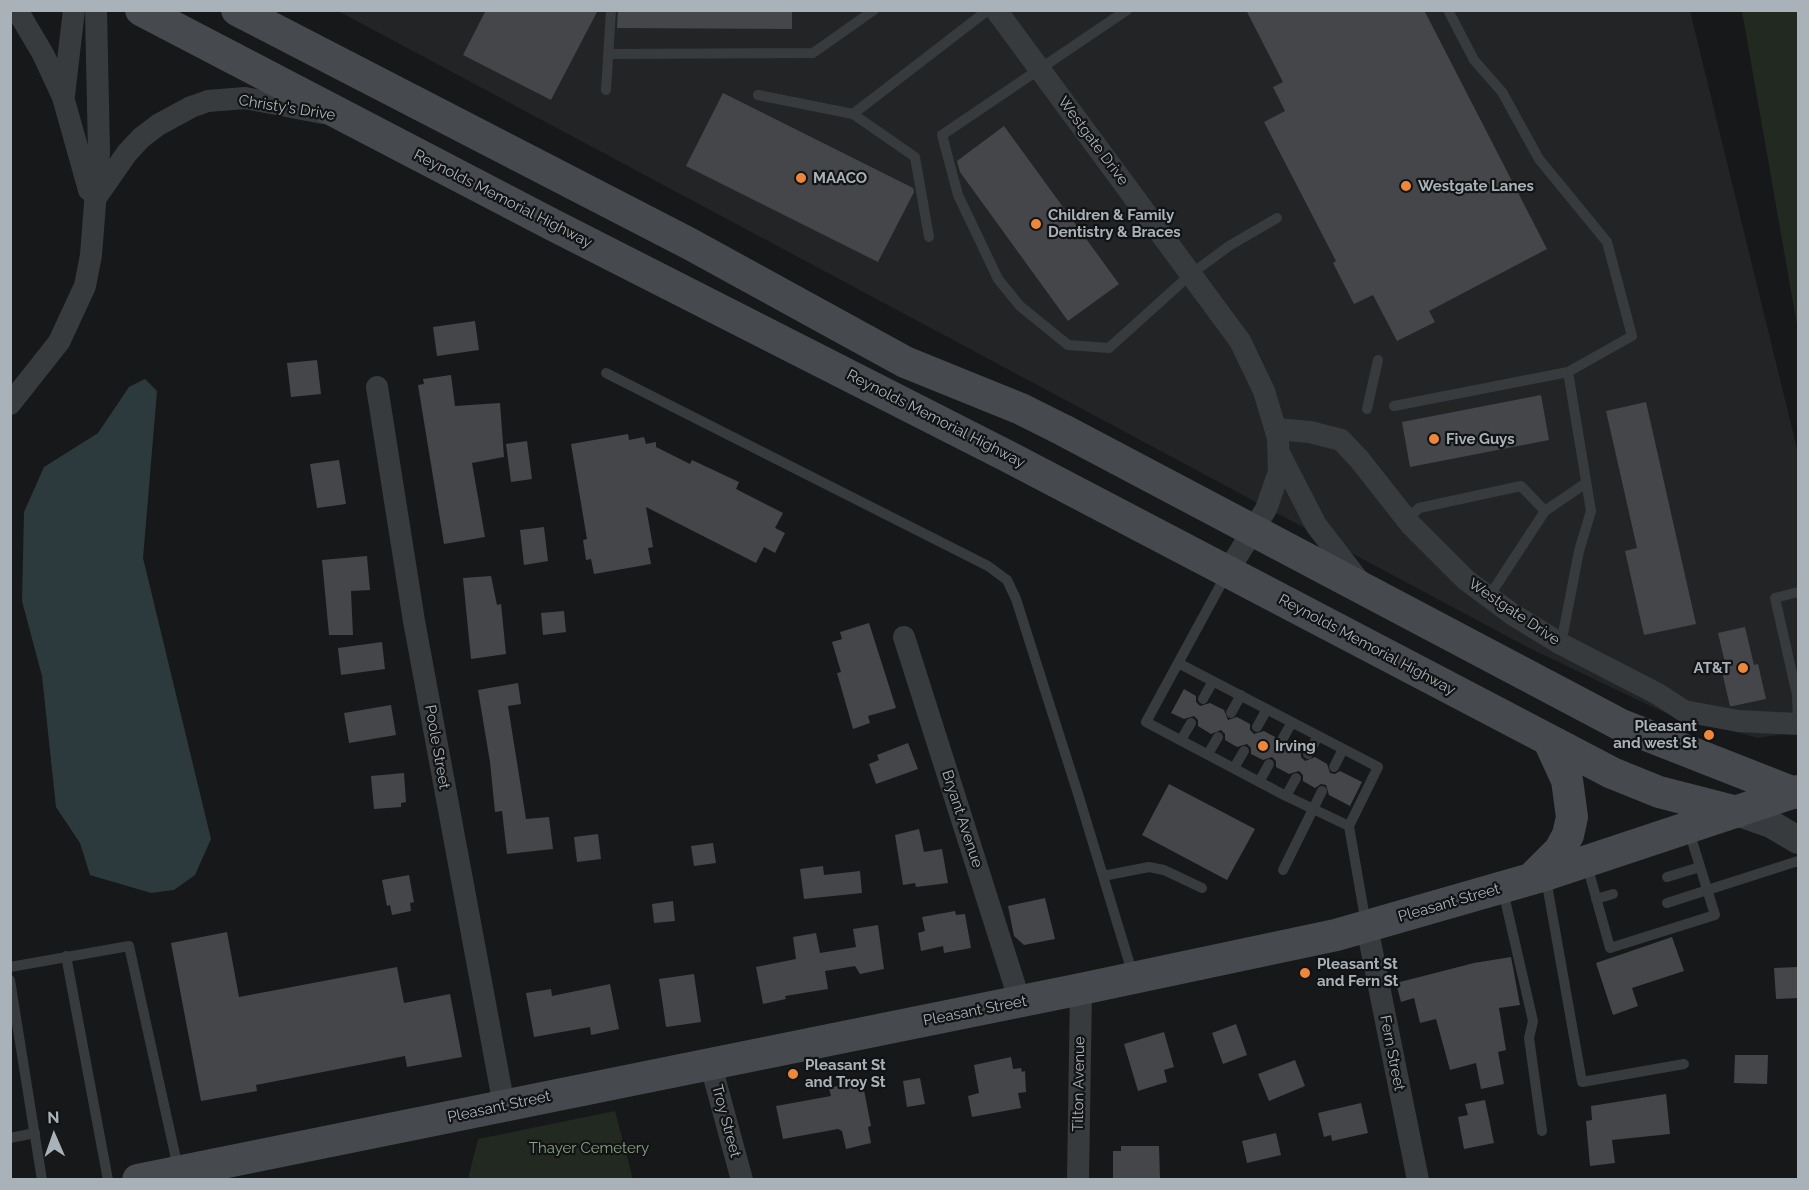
<!DOCTYPE html>
<html>
<head>
<meta charset="utf-8">
<style>
  body { margin:0 }
  #map { position:relative; width:1809px; height:1190px; overflow:hidden; background:#171819; font-family:Raleway,sans-serif }
  canvas { display:block }
  .frame { position:absolute; inset:0; border:12px solid #aab2b9; pointer-events:none }
  .north { position:absolute; left:24px; top:1106px; width:60px; height:60px; -webkit-text-stroke:4px #121314; paint-order:stroke; rotate:358deg; font-size:16px; font-weight:700; line-height:24px; text-align:center; color:#aab2b9 }
  .north::after { content:''; display:block; margin:auto; width:21px; height:27px; background:#aab2b9; clip-path:polygon(50% 0,100% 100%,50% 72%,0 100%) }
</style>
</head>
<body>
<div id="map">
<canvas width="1809" height="1190"></canvas>
<div class="frame"></div>
<div class="north">N</div>
</div>
<script>
const context = document.querySelector('canvas').getContext('2d');
context.lineJoin = 'round';
function fill(path, color) {
  context.fillStyle = color;
  context.fill(path, 'evenodd');
}
function shape(rows) {
  const path = new Path2D();
  for (const r of rows) {
    path.moveTo(r[0], r[1]);
    for (let i = 2; i < r.length; i += 2) path.lineTo(r[i], r[i + 1]);
  }
  return path;
}
function strokePath(path, color, width, dash) {
  context.strokeStyle = color;
  context.lineWidth = width;
  context.lineCap = dash ? 'butt' : 'round';
  context.setLineDash(dash || []);
  context.stroke(path);
}
function drawText(font, color, halo, rows, align = 'center') {
  context.font = font + ' Raleway,sans-serif';
  context.lineWidth = 4.5;
  context.setLineDash([]);
  context.textBaseline = 'middle';
  context.strokeStyle = halo;
  context.fillStyle = color;
  for (const [text, x, y, turn = 0] of rows) {
    context.save();
    context.translate(x, y);
    context.rotate((+turn || 0) * Math.PI / 180);
    context.textAlign = isNaN(turn) ? turn : align;
    if (halo) context.strokeText(text, 0, 0);
    context.fillText(text, 0, 0);
    context.restore();
  }
}
fill(shape([
  [338,11,1690,11,1798,453,1798,732,1758,738,1663,712,1529,648]
]), '#232426');
fill(shape([
  [1742,11,1798,11,1798,331,1757,97],
  [615,1111,633,1179,468,1179,478,1139]
]), '#222921');
fill(shape([
  [145,379,157,391,143,558,211,839,195,875,174,890,151,893,90,875,80,843,56,807,42,676,22,601,24,512,44,467,98,433,129,387]
]), '#2d3a3d');
fill(shape([
  [486,10,598,10,551,100,463,55],
  [618,10,792,10,792,29,617,28],
  [1246,10,1424,10,1547,249,1429,311,1435,322,1397,341,1373,295,1354,304,1333,263,1336,261,1264,122,1285,111,1273,87,1283,82],
  [723,93,913,188,914,192,878,262,686,166],
  [1004,126,1119,284,1068,321,960,172,957,161],
  [475,321,479,350,437,356,433,327],
  [317,360,321,394,291,397,287,363],
  [451,375,455,406,500,403,504,457,472,463,485,537,444,544,418,385,424,384,423,379],
  [1541,395,1549,440,1410,467,1402,422],
  [1646,402,1696,624,1644,635,1625,551,1637,548,1606,411],
  [628,434,629,440,644,437,646,444,656,442,656,447,690,464,692,460,739,482,736,489,783,513,775,528,785,533,775,553,764,547,756,563,646,507,653,547,648,548,651,564,594,574,591,559,586,560,583,540,587,539,571,444],
  [527,441,532,479,511,482,506,444],
  [339,460,346,504,317,508,310,464],
  [544,527,548,561,524,565,520,530],
  [367,556,370,590,351,591,353,635,329,635,322,560],
  [491,576,497,605,501,604,506,654,471,659,463,578],
  [564,611,566,632,543,635,541,613],
  [869,623,896,708,868,716,870,723,853,729,837,673,841,672,832,642,842,639,840,632],
  [1745,627,1754,665,1758,664,1766,699,1733,706,1730,706,1722,672,1727,671,1718,633],
  [382,642,385,669,341,675,338,648],
  [518,683,521,704,508,706,526,819,549,817,553,849,507,854,502,811,495,812,490,762,478,690],
  [1184,689,1196,696,1196,702,1200,706,1210,703,1224,710,1228,720,1237,717,1250,724,1250,730,1254,734,1264,731,1275,737,1275,743,1279,747,1288,744,1301,751,1301,757,1305,761,1315,757,1327,764,1330,773,1335,774,1340,771,1362,782,1350,806,1329,795,1326,785,1321,784,1315,788,1303,781,1303,775,1299,771,1289,774,1276,767,1276,761,1272,757,1263,760,1251,754,1251,748,1247,744,1237,747,1225,740,1225,734,1221,730,1211,734,1198,726,1198,720,1194,716,1184,719,1171,713],
  [391,705,396,735,349,743,344,713],
  [908,743,918,769,876,784,869,764,879,760,877,755],
  [404,773,406,802,401,803,401,807,374,809,371,776],
  [1169,784,1255,829,1227,880,1142,835],
  [919,829,924,852,942,849,948,883,916,887,915,883,903,885,895,835],
  [598,834,601,859,577,862,574,837],
  [713,843,716,863,694,866,691,846],
  [823,866,824,875,860,871,862,893,804,899,800,869],
  [409,875,414,902,410,903,411,911,392,915,390,905,387,906,382,880],
  [1045,898,1055,939,1024,945,1014,936,1008,906],
  [673,901,675,921,654,923,652,904],
  [955,911,956,915,965,914,971,948,944,953,943,946,921,951,918,933,925,931,922,917],
  [878,925,884,969,860,974,855,966,825,971,828,989,785,996,786,999,763,1004,756,967,796,959,793,937,816,933,820,953,856,947,853,929],
  [227,932,239,997,397,967,404,1003,450,994,462,1057,407,1067,405,1056,256,1085,257,1091,201,1101,171,943],
  [1672,937,1684,971,1632,988,1638,1006,1613,1015,1596,963],
  [1511,957,1520,1005,1499,1008,1506,1050,1498,1052,1504,1084,1481,1089,1476,1063,1450,1070,1436,1019,1420,1023,1414,998,1401,1002,1396,983,1474,963],
  [1798,967,1798,998,1776,999,1774,968],
  [694,974,701,1022,666,1027,659,979],
  [610,984,619,1029,591,1035,590,1027,534,1037,526,993,551,989,552,996],
  [1236,1024,1247,1055,1223,1064,1212,1033],
  [1164,1032,1174,1067,1164,1070,1167,1082,1138,1091,1124,1044],
  [1735,1055,1768,1055,1767,1084,1734,1083],
  [1011,1057,1013,1069,1021,1068,1022,1072,1025,1071,1026,1092,1018,1093,1021,1108,972,1117,968,1096,979,1093,974,1065],
  [1295,1060,1305,1086,1269,1101,1258,1074],
  [920,1078,925,1104,907,1107,903,1081],
  [862,1080,871,1126,868,1127,871,1143,846,1149,842,1131,838,1129,783,1139,776,1106,831,1096,829,1088],
  [1666,1094,1670,1134,1612,1140,1615,1163,1590,1166,1586,1121,1592,1120,1591,1106],
  [1485,1100,1494,1143,1464,1149,1458,1117,1468,1115,1465,1104],
  [1361,1103,1368,1133,1332,1141,1331,1135,1324,1137,1318,1113],
  [1276,1133,1281,1155,1247,1163,1242,1141],
  [1121,1146,1159,1146,1160,1179,1113,1179,1113,1151,1121,1151]
]), '#444649');
strokePath(shape([
  [1127,10,942,135,958,195,998,279,1020,306,1068,345,1109,348,1191,274,1229,246,1277,218],
  [609,54,813,53,874,10],
  [606,90,611,10],
  [758,95,853,114,988,10],
  [853,114,915,157,929,237],
  [606,373,988,566,1007,580,1016,599,1079,797,1133,975],
  [1394,406,1568,372,1632,336,1607,242,1539,159,1502,92,1474,60,1448,10],
  [1367,409,1378,360],
  [1406,520,1419,508,1521,486,1545,511],
  [1226,575,1146,722,1286,796,1349,826,1366,924],
  [1488,598,1545,511,1586,483],
  [1561,644,1579,551,1591,511,1568,372],
  [1178,663,1378,767,1349,826],
  [1203,699,1213,681],
  [1231,713,1241,695],
  [1798,724,1797,695,1775,598,1798,592],
  [1257,727,1267,709],
  [1181,740,1191,723],
  [1282,740,1292,722],
  [1208,754,1218,737],
  [1308,754,1318,736],
  [1334,767,1343,749],
  [1234,768,1244,751],
  [1259,782,1269,764],
  [1286,796,1296,778],
  [1587,865,1610,948,1715,915,1689,831],
  [1283,870,1322,791],
  [1103,876,1149,867,1164,870,1202,888],
  [1667,877,1700,867],
  [1546,879,1582,1082,1684,1064],
  [1503,891,1533,1021,1529,1038,1542,1131],
  [1596,899,1613,894],
  [1667,903,1798,861],
  [66,956,108,1180],
  [10,967,129,946,178,1168],
  [10,980,42,1180],
  [10,1138,35,1133]
]), '#383b3e', 10);
strokePath(shape([
  [17,10,43,54,63,97,89,190],
  [996,10,1240,341,1264,391,1278,438,1279,472,1266,509,1228,571],
  [64,95,74,10],
  [95,199,127,153,141,138,158,125,191,107,208,101,245,98,323,113],
  [377,387,414,621,504,1106],
  [10,404,59,342,85,286,91,255,99,153,96,10],
  [1276,429,1310,432,1341,440,1359,459,1411,525,1466,580,1512,614,1561,644,1658,694,1684,711,1738,721,1798,724],
  [1280,455,1316,525,1359,581],
  [904,637,1020,1002],
  [1367,927,1418,1180],
  [710,1062,742,1180],
  [1078,1180,1081,989]
]), '#383b3e', 22);
strokePath(shape([
  [1737,812,1771,824,1798,840]
]), '#383b3e', 28);
strokePath(shape([
  [141,10,553,225,1009,457,1612,773,1659,792,1737,812],
  [237,10,690,244,905,362,1021,409,1063,430,1621,725,1794,793],
  [1533,877,1560,850,1568,835,1572,817,1567,780,1549,741],
  [138,1180,1081,989,1336,935,1545,875,1798,791]
]), '#464a4e', 32);
for (const [x, y, r, color] of [
  [801,178,6,"#ef873a"],
  [1406,186,6,"#ef873a"],
  [1036,224,6,"#ef873a"],
  [1434,439,6,"#ef873a"],
  [1743,668,6,"#ef873a"],
  [1709,735,6,"#ef873a"],
  [1263,746,6,"#ef873a"],
  [1305,973,6,"#ef873a"],
  [793,1074,6,"#ef873a"]
]) {
  const dot = new Path2D();
  dot.arc(x, y, r, 0, 2 * Math.PI);
  context.fillStyle = color;
  context.fill(dot);
  strokePath(dot, '#121314', 2);
}
drawText('15px', '#aab2b9', '#121314', [
  ["Christy's Drive",287,108,9],
  ["Westgate Drive",1093,141,53],
  ["Reynolds Memorial Highway",503,199,27],
  ["Reynolds Memorial Highway",936,419,27],
  ["Westgate Drive",1514,612,34],
  ["Reynolds Memorial Highway",1367,645,28],
  ["Poole Street",437,747,80],
  ["Bryant Avenue",962,819,72],
  ["Pleasant Street",1449,903,-16],
  ["Pleasant Street",975,1011,-11],
  ["Fern Street",1392,1053,79],
  ["Tilton Avenue",1079,1084,-89],
  ["Pleasant Street",499,1107,-12],
  ["Troy Street",726,1121,75]
]);
drawText('bold 15px', '#aab2b9', '#121314', [
  ["MAACO",813,178],
  ["Westgate Lanes",1418,186],
  ["Children & Family",1048,215],
  ["Dentistry & Braces",1048,232],
  ["Five Guys",1446,439],
  ["AT&T",1731,668,"right"],
  ["Pleasant",1697,726,"right"],
  ["and west St",1697,743,"right"],
  ["Irving",1275,746],
  ["Pleasant St",1317,964],
  ["and Fern St",1317,981],
  ["Pleasant St",805,1065],
  ["and Troy St",805,1082]
], 'left');
drawText('15px', '#87a481', '#121314', [
  ["Thayer Cemetery",589,1148]
]);
</script>
</body>
</html>
